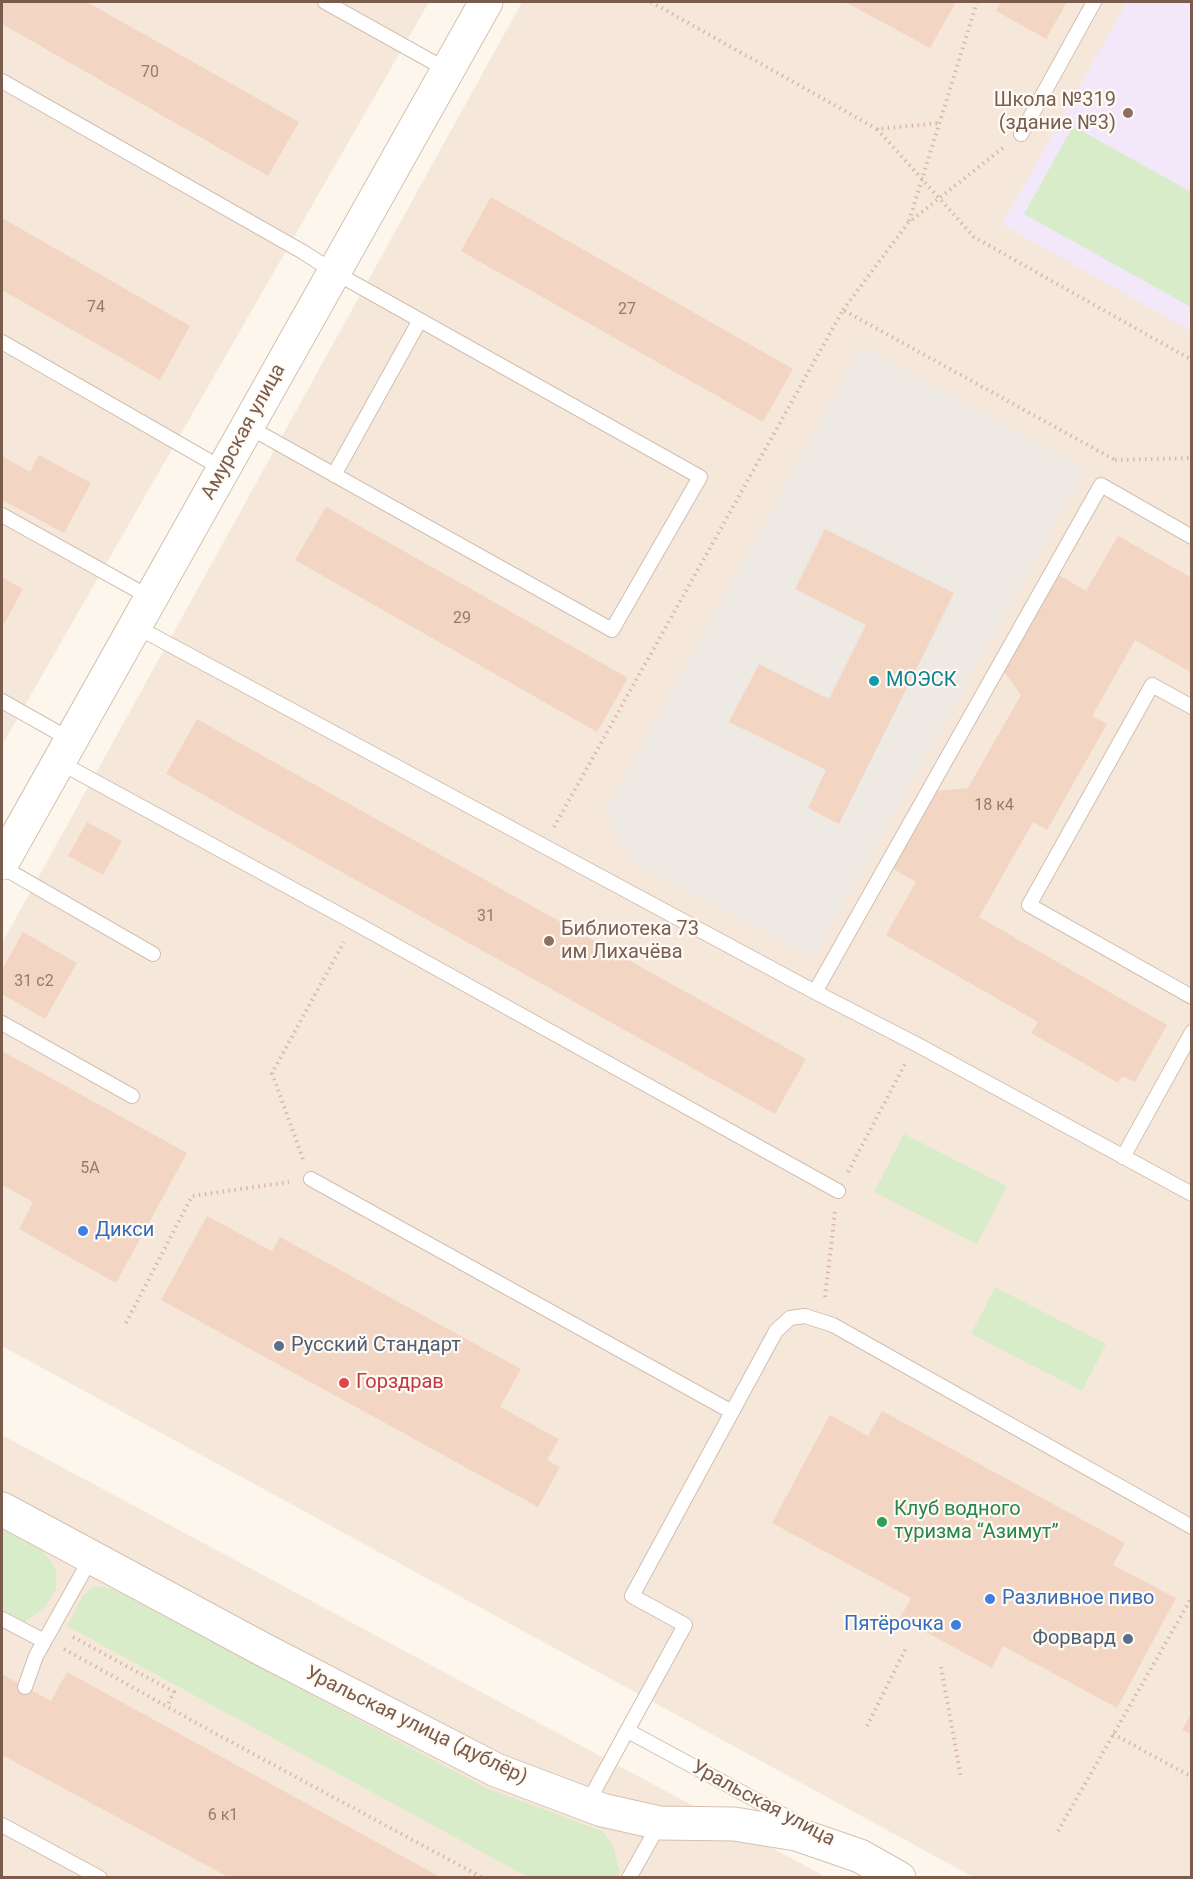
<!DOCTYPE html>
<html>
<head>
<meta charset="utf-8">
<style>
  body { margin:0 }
  #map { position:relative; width:1193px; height:1879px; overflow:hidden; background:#fdf6ec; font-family:Roboto,sans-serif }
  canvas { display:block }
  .frame { position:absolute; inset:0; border:3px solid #7a5c4d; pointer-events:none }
</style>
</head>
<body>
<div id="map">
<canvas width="1193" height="1879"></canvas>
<div class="frame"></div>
</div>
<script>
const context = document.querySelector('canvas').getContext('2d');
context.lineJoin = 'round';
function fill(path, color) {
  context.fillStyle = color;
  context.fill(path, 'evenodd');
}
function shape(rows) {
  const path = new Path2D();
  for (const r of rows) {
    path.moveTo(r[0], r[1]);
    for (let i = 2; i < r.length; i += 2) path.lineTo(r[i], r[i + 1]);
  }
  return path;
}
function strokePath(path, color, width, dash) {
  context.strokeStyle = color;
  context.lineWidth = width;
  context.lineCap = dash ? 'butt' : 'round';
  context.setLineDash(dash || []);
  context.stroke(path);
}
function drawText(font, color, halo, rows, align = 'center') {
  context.font = font + ' Roboto,sans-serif';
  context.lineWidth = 4.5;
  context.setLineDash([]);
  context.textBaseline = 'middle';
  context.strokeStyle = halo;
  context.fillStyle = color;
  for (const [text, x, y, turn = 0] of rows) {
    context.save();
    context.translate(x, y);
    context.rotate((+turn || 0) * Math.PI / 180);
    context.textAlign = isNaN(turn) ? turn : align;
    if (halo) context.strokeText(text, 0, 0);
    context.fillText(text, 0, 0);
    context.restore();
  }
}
fill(shape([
  [2,2,429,2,2,745],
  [522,2,1191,2,1191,1877,973,1877,2,1346,2,943],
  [2,1435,826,1877,2,1877]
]), '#f5e8da');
fill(shape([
  [861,346,1086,469,813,958,631,861,605,812]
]), '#efe9e4');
fill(shape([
  [1127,2,1191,2,1191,331,1002,224]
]), '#f3e8fa');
fill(shape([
  [1073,126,1191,192,1191,307,1024,214],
  [904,1134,1007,1186,977,1244,874,1192],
  [995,1287,1106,1344,1082,1391,971,1334],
  [2,1528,41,1548,56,1569,56,1590,45,1607,22,1624,2,1612],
  [95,1586,113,1589,486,1788,602,1831,613,1845,620,1873,618,1877,528,1877,67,1626,83,1595]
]), '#d8ecc9');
fill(shape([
  [2,2,87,2,299,122,268,176,2,24],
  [845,2,956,2,930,48],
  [1001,2,1067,2,1046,39,996,11],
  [491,197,793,369,763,422,461,251],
  [2,218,190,326,160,380,2,290],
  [39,455,91,483,64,533,2,500,2,456,30,472],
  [326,507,628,678,597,732,295,560],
  [825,529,954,593,839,824,808,808,826,770,729,722,759,664,829,699,866,625,795,589],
  [1118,536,1192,578,1192,673,1135,640,1092,716,1107,724,1047,830,1033,822,979,917,1167,1025,1135,1082,1122,1076,1118,1083,1031,1033,1038,1022,886,935,916,882,890,867,936,791,968,788,1021,695,1004,672,1057,574,1086,591],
  [2,577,23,589,2,628],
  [197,719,806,1059,775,1114,166,774],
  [87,822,122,841,103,875,68,856],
  [23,932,77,963,45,1019,2,994,2,970],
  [2,1051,187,1153,116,1283,19,1229,33,1202,2,1185],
  [207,1216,272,1251,280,1237,521,1369,500,1407,559,1439,547,1460,560,1467,538,1507,161,1300],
  [882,1411,1125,1543,1113,1565,1176,1598,1117,1708,1003,1646,992,1668,900,1618,911,1598,772,1523,830,1415,868,1436],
  [67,1672,442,1878,230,1878,2,1755,2,1674,51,1701],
  [1192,1712,1192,1735,1182,1730]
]), '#f3d5c3');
const lane = shape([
  [325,2,447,70],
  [2,81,303,252,334,272,700,477,612,630,247,426],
  [1021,134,1094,2],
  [2,342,223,469],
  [334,475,420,320],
  [2,515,151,598],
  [135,626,815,992,916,1044,1192,1194],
  [2,701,71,740],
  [1192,707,1152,685,1029,905,1192,997],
  [59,762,355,923,838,1191],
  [2,867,153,954],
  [815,992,1101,485,1192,537],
  [2,1023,132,1096],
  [1123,1157,1192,1032],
  [311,1179,732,1412],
  [2,1619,44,1641],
  [25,1687,36,1656,91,1558],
  [628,1731,800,1824],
  [587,1804,685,1625,632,1596,776,1331,790,1318,805,1316,833,1325,1192,1527],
  [2,1825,100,1878],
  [629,1878,660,1823]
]);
const secondary = shape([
  [2,863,486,2],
  [2,1509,262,1649,496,1770,602,1810,660,1823,734,1824,796,1834,860,1856,899,1878]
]);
strokePath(lane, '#d1beb0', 16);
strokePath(secondary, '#d6c0b0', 35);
strokePath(shape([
  [651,2,877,129,940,123],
  [877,129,974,237,1192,360],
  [909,221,977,2],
  [843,310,908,223,1004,147],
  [1115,460,1192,458],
  [554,827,843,310,1115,460],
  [303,1159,272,1073,344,942],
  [848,1172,905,1064],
  [825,1297,835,1212],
  [126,1323,192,1196,289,1182],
  [73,1637,174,1692,167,1706],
  [64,1649,209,1730,483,1878],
  [941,1667,961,1778],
  [867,1726,906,1648],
  [1113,1734,1192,1777],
  [1058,1831,1192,1597]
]), '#d9b8a5', 4, [1.5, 4.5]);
strokePath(lane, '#fff', 14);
strokePath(secondary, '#fff', 33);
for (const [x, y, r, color] of [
  [1128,113,6,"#8d6e63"],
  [874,681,6,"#0f9aa8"],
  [549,941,6,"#8d6e63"],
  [83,1231,6,"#3f7fe0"],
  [279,1346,6,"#5c6f8a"],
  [344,1383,6,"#e0444e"],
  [882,1522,6,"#2e9e5b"],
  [990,1599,6,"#3f7fe0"],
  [956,1625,6,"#3f7fe0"],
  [1128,1639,6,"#5c6f8a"]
]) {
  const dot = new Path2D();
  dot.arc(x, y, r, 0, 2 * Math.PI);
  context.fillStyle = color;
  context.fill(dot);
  strokePath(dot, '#fffaf3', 2);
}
drawText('16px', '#987a6a', null, [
  ["70",150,73],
  ["74",96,308],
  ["27",627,310],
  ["29",462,619],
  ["18 к4",994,806],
  ["31",486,917],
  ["31 с2",34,982],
  ["5А",90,1169],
  ["6 к1",223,1816]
]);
drawText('20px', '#785e54', '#fffaf3', [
  ["Школа №319",1116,101],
  ["(здание №3)",1116,124],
  ["Библиотека 73",561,930,"left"],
  ["им Лихачёва",561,953,"left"]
], 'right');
drawText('20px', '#7a5c4d', '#fffaf3', [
  ["Амурская улица",244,432,-61],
  ["Уральская улица (дублёр)",416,1726,26],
  ["Уральская улица",763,1804,28]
]);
drawText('20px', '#0d838f', '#fffaf3', [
  ["МОЭСК",886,681]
], 'left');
drawText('20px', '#366cbe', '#fffaf3', [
  ["Дикси",95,1231],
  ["Разливное пиво",1002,1599],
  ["Пятёрочка",944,1625,"right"]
], 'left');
drawText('20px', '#4e5e75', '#fffaf3', [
  ["Русский Стандарт",291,1346],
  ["Форвард",1116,1639,"right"]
], 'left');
drawText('20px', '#be3a42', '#fffaf3', [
  ["Горздрав",356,1383]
], 'left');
drawText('20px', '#27864d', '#fffaf3', [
  ["Клуб водного",894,1510],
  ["туризма “Азимут”",894,1533]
], 'left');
</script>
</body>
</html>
